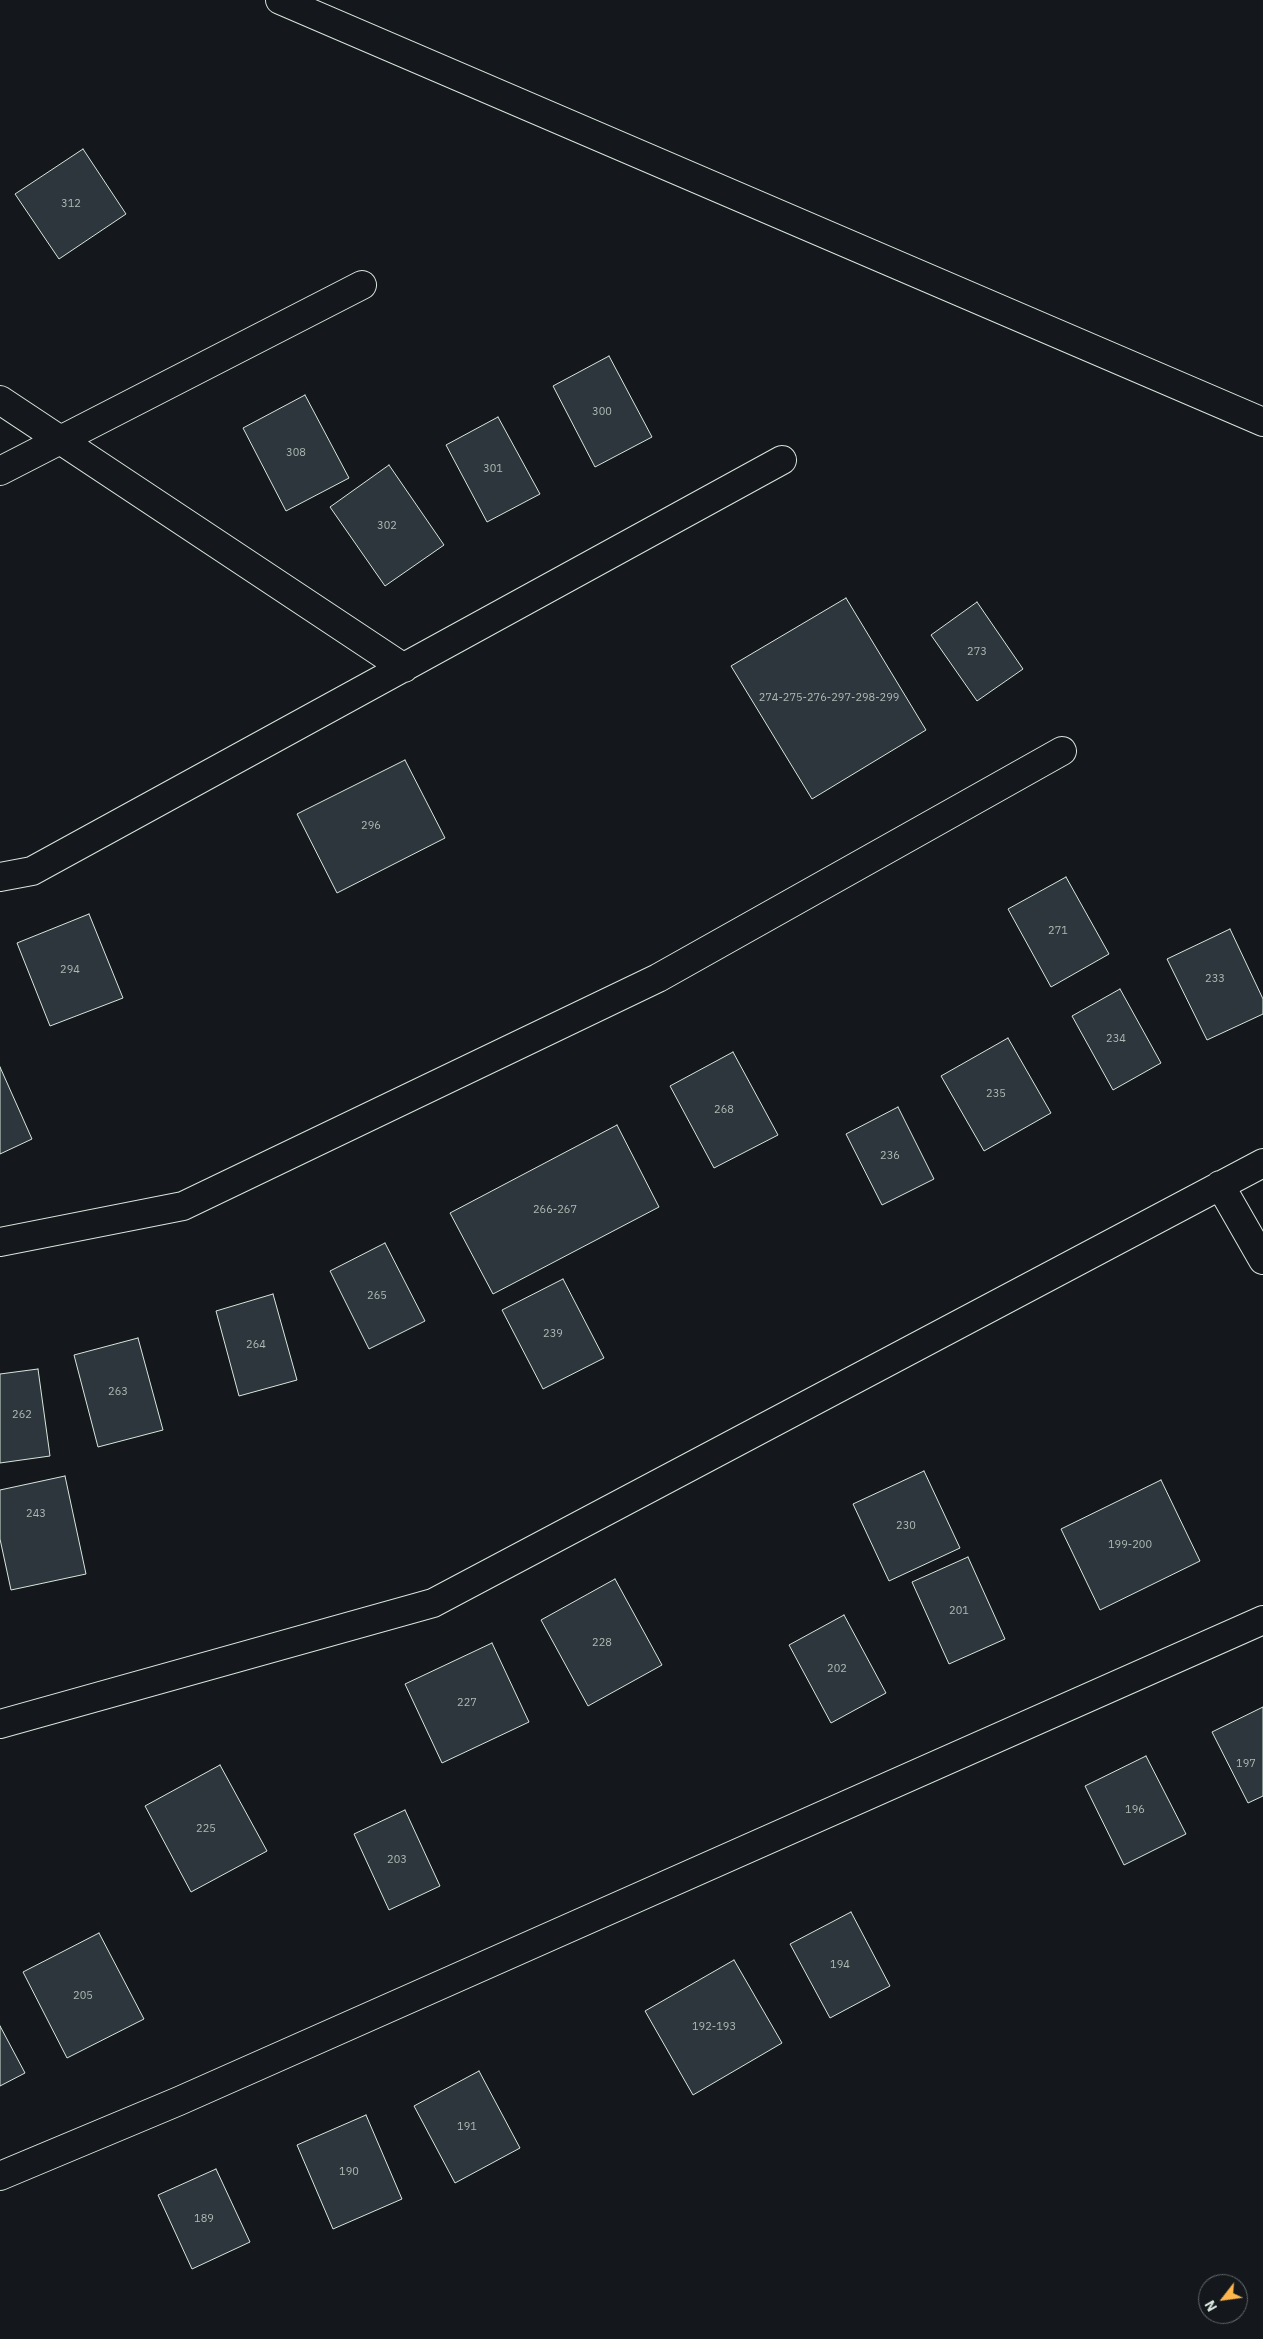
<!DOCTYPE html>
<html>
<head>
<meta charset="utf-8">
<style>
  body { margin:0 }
  #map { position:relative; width:1263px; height:2339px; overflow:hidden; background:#14181c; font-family:"IBM Plex Sans",sans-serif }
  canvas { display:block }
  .north { position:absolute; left:1198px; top:2274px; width:50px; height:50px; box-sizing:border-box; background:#14181c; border:1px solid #626a69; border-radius:50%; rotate:240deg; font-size:14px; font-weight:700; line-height:20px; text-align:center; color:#d8e6dc }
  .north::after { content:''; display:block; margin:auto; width:18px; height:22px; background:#ffb74d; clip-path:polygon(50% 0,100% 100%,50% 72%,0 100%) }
</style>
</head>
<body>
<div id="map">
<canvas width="1263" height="2339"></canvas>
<div class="north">N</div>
</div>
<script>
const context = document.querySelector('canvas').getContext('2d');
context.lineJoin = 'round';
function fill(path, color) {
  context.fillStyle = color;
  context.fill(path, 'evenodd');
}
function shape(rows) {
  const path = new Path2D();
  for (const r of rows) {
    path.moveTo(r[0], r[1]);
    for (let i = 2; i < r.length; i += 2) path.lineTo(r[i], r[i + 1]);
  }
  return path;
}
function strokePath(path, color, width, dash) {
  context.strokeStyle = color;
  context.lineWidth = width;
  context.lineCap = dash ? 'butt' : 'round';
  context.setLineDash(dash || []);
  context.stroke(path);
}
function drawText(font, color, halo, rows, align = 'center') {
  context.font = font + ' "IBM Plex Sans",sans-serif';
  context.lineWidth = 4;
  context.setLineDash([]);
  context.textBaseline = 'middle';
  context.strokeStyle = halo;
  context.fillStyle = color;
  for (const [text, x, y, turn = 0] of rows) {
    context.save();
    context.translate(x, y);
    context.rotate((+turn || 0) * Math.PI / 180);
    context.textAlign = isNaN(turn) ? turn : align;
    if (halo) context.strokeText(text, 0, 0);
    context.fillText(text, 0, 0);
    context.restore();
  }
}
const building = shape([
  [83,149,126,214,59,259,15,194,83,149],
  [609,356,652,437,595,467,553,386,609,356],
  [305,395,349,478,286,511,243,428,305,395],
  [498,417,540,494,487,522,446,445,498,417],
  [389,465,444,545,385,586,330,507,389,465],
  [846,598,926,730,812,799,731,666,846,598],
  [977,602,1023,669,977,701,931,635,977,602],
  [405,760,445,838,337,893,297,814,405,760],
  [1066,877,1109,954,1051,987,1008,909,1066,877],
  [89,914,123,998,50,1026,17,943,89,914],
  [1230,929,1263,999,1263,1014,1207,1040,1167,959,1230,929],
  [1120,989,1161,1063,1113,1090,1072,1016,1120,989],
  [1008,1038,1051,1113,984,1151,941,1076,1008,1038],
  [733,1052,778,1135,714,1168,670,1086,733,1052],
  [0,1067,32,1139,0,1154,0,1067],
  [898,1107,934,1179,882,1205,846,1134,898,1107],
  [617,1125,659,1207,493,1294,450,1213,617,1125],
  [385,1243,425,1321,369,1349,330,1271,385,1243],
  [563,1279,604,1358,543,1389,502,1310,563,1279],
  [273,1294,297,1380,239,1396,216,1311,273,1294],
  [138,1338,163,1430,98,1447,74,1355,138,1338],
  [38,1369,50,1456,0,1463,0,1374,38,1369],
  [924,1471,960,1548,889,1581,853,1504,924,1471],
  [65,1476,86,1574,11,1590,0,1539,0,1490,65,1476],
  [1161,1480,1200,1561,1100,1610,1061,1529,1161,1480],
  [968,1557,1005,1639,949,1664,912,1582,968,1557],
  [615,1579,662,1665,588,1706,541,1620,615,1579],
  [844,1615,886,1693,831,1723,789,1645,844,1615],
  [492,1643,529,1722,442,1763,405,1684,492,1643],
  [1263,1707,1263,1796,1248,1803,1212,1732,1263,1707],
  [1146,1756,1186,1834,1124,1865,1085,1786,1146,1756],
  [220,1765,267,1851,191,1892,145,1806,220,1765],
  [405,1810,440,1886,389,1910,354,1834,405,1810],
  [851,1912,890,1986,830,2018,790,1944,851,1912],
  [99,1933,144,2019,67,2058,23,1972,99,1933],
  [734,1960,782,2043,693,2095,645,2011,734,1960],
  [0,2026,25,2073,0,2086,0,2026],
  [479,2071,520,2148,455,2183,414,2106,479,2071],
  [366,2115,402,2199,333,2229,297,2145,366,2115],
  [216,2169,250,2242,192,2269,158,2195,216,2169]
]);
fill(building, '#2c363c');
strokePath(building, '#d8e6dc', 1);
const street = shape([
  [280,0,1263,422],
  [0,400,404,668],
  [0,471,362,285],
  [0,877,32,871,782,460],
  [1220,1185,1263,1260],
  [0,1242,183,1206,658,978,1062,751],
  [0,1724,433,1603,1263,1163],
  [0,2176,179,2101,1263,1620]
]);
strokePath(street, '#d8e6dc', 30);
strokePath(street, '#14181c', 28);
drawText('11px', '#adbab4', null, [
  ["312",71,204],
  ["300",602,412],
  ["308",296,453],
  ["301",493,469],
  ["302",387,526],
  ["273",977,652],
  ["274-275-276-297-298-299",829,698],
  ["296",371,826],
  ["271",1058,931],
  ["294",70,970],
  ["233",1215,979],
  ["234",1116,1039],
  ["235",996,1094],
  ["268",724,1110],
  ["236",890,1156],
  ["266-267",555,1210],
  ["265",377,1296],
  ["239",553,1334],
  ["264",256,1345],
  ["263",118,1392],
  ["262",22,1415],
  ["243",36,1514],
  ["230",906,1526],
  ["199-200",1130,1545],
  ["201",959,1611],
  ["228",602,1643],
  ["202",837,1669],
  ["227",467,1703],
  ["197",1246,1764],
  ["196",1135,1810],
  ["225",206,1829],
  ["203",397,1860],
  ["194",840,1965],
  ["205",83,1996],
  ["192-193",714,2027],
  ["191",467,2127],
  ["190",349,2172],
  ["189",204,2219]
]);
</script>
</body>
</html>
